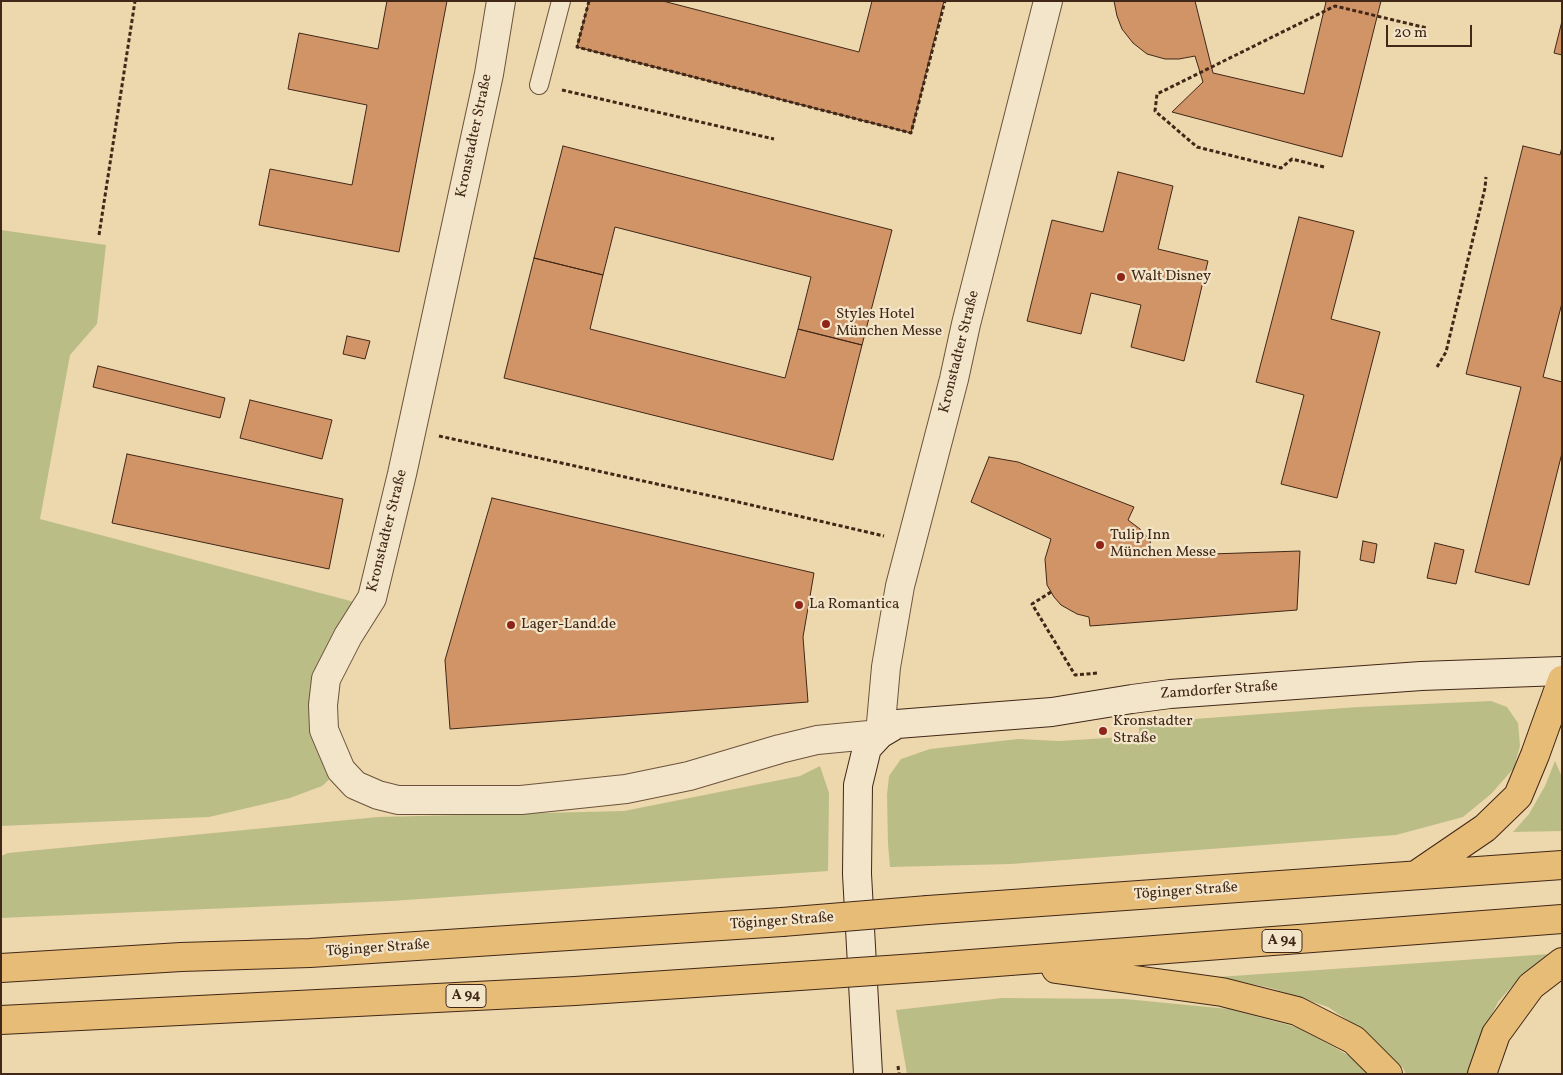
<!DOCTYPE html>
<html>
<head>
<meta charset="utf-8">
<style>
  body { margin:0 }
  #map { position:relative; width:1563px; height:1075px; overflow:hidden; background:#edd7ac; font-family:Vollkorn,serif }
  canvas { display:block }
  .frame { position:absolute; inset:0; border:2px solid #412718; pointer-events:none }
  .scale { position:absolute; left:1386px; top:25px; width:86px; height:22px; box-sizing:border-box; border:2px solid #412718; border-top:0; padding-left:6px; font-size:15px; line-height:18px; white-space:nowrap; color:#412718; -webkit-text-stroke:4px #f3e5c9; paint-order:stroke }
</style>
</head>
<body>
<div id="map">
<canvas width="1563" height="1075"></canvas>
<div class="frame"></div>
<div class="scale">20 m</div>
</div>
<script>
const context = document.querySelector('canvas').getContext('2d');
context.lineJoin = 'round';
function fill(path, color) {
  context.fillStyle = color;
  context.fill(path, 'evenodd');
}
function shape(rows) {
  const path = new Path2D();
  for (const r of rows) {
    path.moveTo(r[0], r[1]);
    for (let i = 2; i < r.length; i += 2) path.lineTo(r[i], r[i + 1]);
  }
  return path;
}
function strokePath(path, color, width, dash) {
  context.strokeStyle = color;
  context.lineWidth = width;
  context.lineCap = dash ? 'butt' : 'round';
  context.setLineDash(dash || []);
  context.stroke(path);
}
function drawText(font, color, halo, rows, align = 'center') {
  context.font = font + ' Vollkorn,serif';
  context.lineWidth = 4.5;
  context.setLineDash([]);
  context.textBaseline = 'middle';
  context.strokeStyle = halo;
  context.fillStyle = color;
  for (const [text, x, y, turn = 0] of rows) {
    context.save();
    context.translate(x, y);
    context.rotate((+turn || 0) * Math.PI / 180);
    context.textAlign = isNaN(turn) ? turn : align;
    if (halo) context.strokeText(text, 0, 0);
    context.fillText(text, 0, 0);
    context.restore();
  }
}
fill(shape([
  [1,230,106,245,97,324,70,355,40,519,358,603,318,677,334,775,322,786,290,798,209,817,1,826],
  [1491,701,1507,707,1518,723,1520,746,1514,768,1491,794,1463,817,1396,835,1011,864,890,867,888,844,887,795,889,776,901,759,930,749,1018,739,1059,741,1139,736,1139,723,1358,707],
  [1555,761,1562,777,1562,831,1513,832,1529,814,1545,786],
  [820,766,829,793,828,871,391,901,1,918,1,856,8,853,378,817,624,811,800,776],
  [1550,954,1523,974,1498,1002,1476,1047,1467,1074,1406,1074,1403,1068,1361,1029,1328,1007,1271,988,1218,977],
  [1002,998,1125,999,1229,1009,1300,1028,1355,1059,1366,1074,907,1074,896,1010]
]), '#bbbd87');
const building = shape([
  [387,1,447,1,399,252,259,225,270,169,352,185,367,105,288,89,299,33,378,49,387,1],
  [589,1,663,1,859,52,872,1,944,1,911,133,577,47,589,1],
  [1114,1,1195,1,1213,73,1304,94,1326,2,1323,1,1381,1,1342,157,1172,112,1203,82,1195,56,1179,59,1165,59,1147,54,1133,43,1122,29,1117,16,1114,1],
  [1562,21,1562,55,1554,53,1562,21],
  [563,146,892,230,862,345,798,329,811,277,615,227,603,275,534,258,563,146],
  [1523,146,1560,155,1562,147,1562,303,1543,377,1562,382,1562,453,1529,585,1475,572,1521,387,1466,374,1523,146],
  [1118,172,1173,186,1158,249,1208,261,1184,361,1131,347,1141,305,1091,293,1081,334,1027,321,1052,220,1103,232,1118,172],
  [1299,217,1354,231,1331,319,1380,332,1337,498,1281,484,1304,395,1256,382,1299,217],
  [534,258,603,275,590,329,785,378,798,329,862,345,833,460,504,378,534,258],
  [347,336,370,341,365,359,343,354,347,336],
  [98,366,225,398,220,418,93,387,98,366],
  [250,400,332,420,322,459,240,438,250,400],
  [127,454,343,499,329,569,112,523,127,454],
  [989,457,1018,462,1134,507,1128,520,1140,529,1150,540,1152,556,1300,551,1297,610,1090,626,1089,617,1077,614,1061,605,1054,597,1047,585,1045,559,1051,539,971,502,989,457],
  [492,498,814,573,803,637,808,702,450,729,445,660,492,498],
  [1363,541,1377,544,1374,563,1360,560,1363,541],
  [1435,543,1464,550,1456,584,1427,578,1435,543]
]);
fill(building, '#d09467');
strokePath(building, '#412718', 1);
const lane = shape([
  [539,85,561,1]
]);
const street = shape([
  [501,1,489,74,402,474,372,598,348,636,326,679,323,705,324,730,341,770,355,785,378,795,398,800,521,800,626,789,689,776,780,749,817,740,880,734,886,667,900,586,954,379,966,324,1048,1]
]);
const secondary = shape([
  [868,1074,857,874,858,785,867,748,880,734,897,724,1052,712,1132,699,1170,694,1421,676,1562,671]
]);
const highway = shape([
  [1416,875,1485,828,1518,796,1535,755,1562,680],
  [928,910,1562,865],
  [931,967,1562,919],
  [1,968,181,957,310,953,782,922],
  [1056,969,1222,992,1297,1011,1354,1040,1388,1074],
  [1,1020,575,991,785,977],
  [1482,1074,1496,1034,1531,986,1562,962]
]);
strokePath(lane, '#6c533d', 20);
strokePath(street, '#6c533d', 30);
strokePath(secondary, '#412718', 30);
strokePath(highway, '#412718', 30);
strokePath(shape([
  [589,1,577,47,911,133,945,1],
  [562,90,774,139],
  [1324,167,1292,159,1281,168,1197,147,1155,111,1157,94,1335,6,1427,28],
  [99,235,135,1],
  [1437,367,1446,352,1485,188,1486,177],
  [439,436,734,501,884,536],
  [1051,592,1032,604,1075,675,1098,673],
  [898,1066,899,1074]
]), '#412718', 3, [4, 2.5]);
strokePath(lane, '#f3e5c9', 18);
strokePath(street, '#f3e5c9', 28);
strokePath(secondary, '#f3e5c9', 28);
strokePath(highway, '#e6bc76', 28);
const highwayBridge = shape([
  [782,922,928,910],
  [785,977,931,967]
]);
strokePath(highwayBridge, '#412718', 30, []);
strokePath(highwayBridge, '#e6bc76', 28);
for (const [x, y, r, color] of [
  [1121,277,5,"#8f2418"],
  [826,324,5,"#8f2418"],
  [1100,545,5,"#8f2418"],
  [799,605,5,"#8f2418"],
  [511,625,5,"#8f2418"],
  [1103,731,5,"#8f2418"]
]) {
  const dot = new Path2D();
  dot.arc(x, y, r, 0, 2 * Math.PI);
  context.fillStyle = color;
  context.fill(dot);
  strokePath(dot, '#f3e5c9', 2);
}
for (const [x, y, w] of [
  [1282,941,40],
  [466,996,40]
]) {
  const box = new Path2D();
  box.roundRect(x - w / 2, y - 11.5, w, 23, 4);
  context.fillStyle = '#f3e5c9';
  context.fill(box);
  strokePath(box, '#412718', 1);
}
drawText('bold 14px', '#412718', null, [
  ["A 94",1282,941],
  ["A 94",466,996]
]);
drawText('15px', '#412718', '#f3e5c9', [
  ["Kronstadter Straße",475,136,-78],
  ["Kronstadter Straße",960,352,-76],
  ["Kronstadter Straße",388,531,-76],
  ["Zamdorfer Straße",1219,691,-4],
  ["Töginger Straße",1186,892,-4],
  ["Töginger Straße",782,922,-4],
  ["Töginger Straße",378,949,-4]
]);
drawText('15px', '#412718', '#f3e5c9', [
  ["Walt Disney",1131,277],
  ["Styles Hotel",836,315],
  ["München Messe",836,332],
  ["Tulip Inn",1110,536],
  ["München Messe",1110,553],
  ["La Romantica",809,605],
  ["Lager-Land.de",521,625],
  ["Kronstadter",1113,722],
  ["Straße",1113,739]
], 'left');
</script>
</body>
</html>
